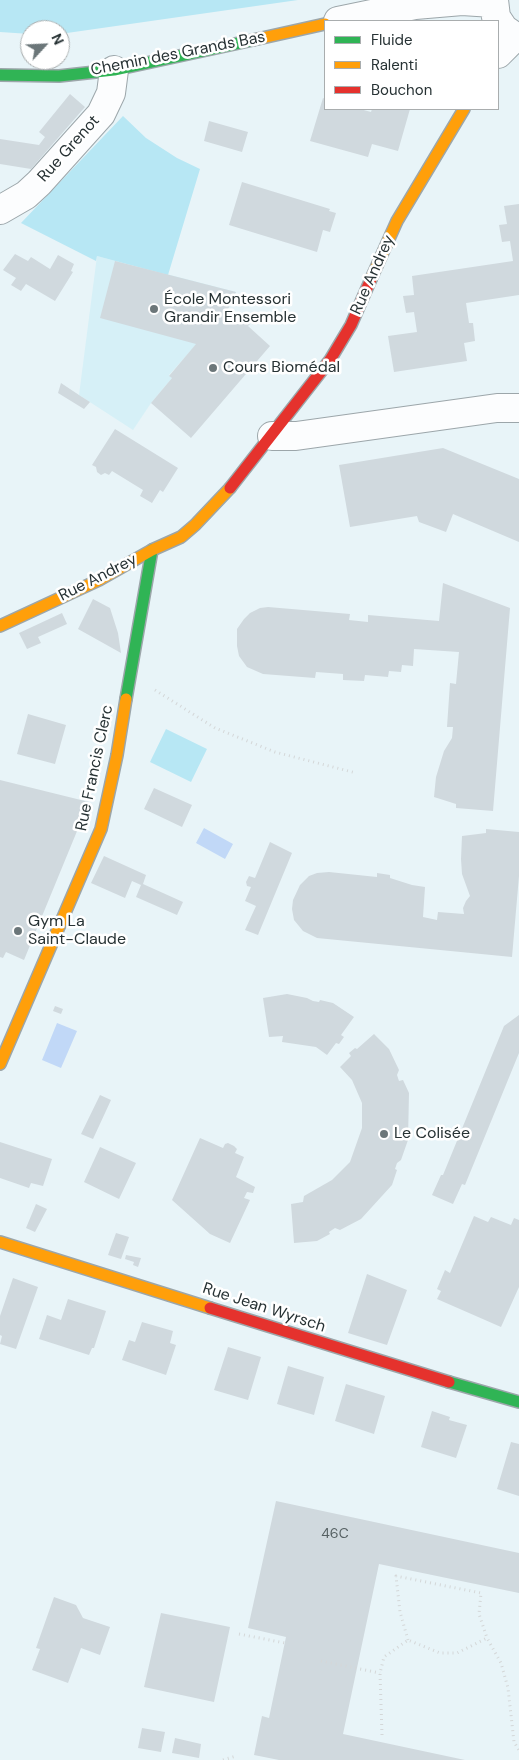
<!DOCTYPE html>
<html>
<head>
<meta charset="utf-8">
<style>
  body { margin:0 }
  #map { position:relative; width:519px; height:1760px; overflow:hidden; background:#e8f4f8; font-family:"DM Sans",sans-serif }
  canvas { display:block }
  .legend { position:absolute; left:324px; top:20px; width:175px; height:90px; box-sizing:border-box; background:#fff; border:1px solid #a9adae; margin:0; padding:6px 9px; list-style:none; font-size:15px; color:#273234 }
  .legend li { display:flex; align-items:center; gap:10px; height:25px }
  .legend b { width:25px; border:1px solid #a9adae }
  .north { position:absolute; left:20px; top:20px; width:50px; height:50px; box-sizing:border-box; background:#fff; border:1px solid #a9adae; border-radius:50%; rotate:65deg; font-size:14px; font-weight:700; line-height:20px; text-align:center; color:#273234 }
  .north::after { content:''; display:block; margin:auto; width:18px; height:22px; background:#6b7679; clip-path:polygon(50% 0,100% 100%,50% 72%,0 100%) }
</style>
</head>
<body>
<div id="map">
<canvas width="519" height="1760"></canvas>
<ul class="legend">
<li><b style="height:6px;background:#30b455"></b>Fluide</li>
<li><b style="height:6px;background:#ff9f0a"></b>Ralenti</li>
<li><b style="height:6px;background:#e5322d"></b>Bouchon</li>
</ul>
<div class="north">N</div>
</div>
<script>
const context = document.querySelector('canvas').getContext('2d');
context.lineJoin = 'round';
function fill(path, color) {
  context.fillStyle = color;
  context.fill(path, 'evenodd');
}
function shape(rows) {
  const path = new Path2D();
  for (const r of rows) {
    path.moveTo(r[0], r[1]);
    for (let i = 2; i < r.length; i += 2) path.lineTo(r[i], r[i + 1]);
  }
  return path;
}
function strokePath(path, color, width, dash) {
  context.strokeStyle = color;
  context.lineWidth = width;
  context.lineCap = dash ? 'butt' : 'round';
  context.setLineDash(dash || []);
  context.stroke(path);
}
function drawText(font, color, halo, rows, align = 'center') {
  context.font = font + ' "DM Sans",sans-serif';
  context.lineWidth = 5;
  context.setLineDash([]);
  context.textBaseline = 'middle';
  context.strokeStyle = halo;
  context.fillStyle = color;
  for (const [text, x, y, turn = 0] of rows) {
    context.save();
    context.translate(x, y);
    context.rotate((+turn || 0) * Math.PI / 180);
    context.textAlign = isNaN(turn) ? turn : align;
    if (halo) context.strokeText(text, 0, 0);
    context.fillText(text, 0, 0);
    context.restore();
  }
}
fill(shape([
  [97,256,236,292,228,309,169,375,172,378,151,403,133,430,79,395]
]), '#d6f0f7');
fill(shape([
  [0,0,298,0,60,34,60,30,30,30,30,34,0,32],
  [123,116,146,138,177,158,200,169,168,275,97,256,96,261,21,223],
  [166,729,207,749,191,782,150,762]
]), '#b7e7f4');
fill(shape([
  [204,828,233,844,225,859,196,843],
  [57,1023,77,1031,61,1068,42,1060]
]), '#c1d8f7');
fill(shape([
  [70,94,85,107,31,169,0,164,0,139,39,145,45,137,39,132],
  [323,98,325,99,325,109,360,109,371,112,372,109,410,109,398,151,372,144,368,157,310,141],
  [209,121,248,132,242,152,204,141],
  [242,182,330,209,329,211,336,213,330,232,323,230,317,252,229,225],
  [519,204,519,295,466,303,469,323,473,323,475,341,464,343,467,361,394,372,388,336,417,332,414,312,406,313,403,296,414,295,412,276,513,261,510,241,502,242,499,225,507,224,504,206],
  [15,254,28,261,31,257,50,269,58,255,74,264,71,271,73,272,55,301,26,284,21,291,11,285,16,278,3,270],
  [115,261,236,292,228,309,245,323,246,320,250,324,248,326,270,346,191,438,151,403,172,378,169,376,196,344,100,318],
  [61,383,79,395,90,402,84,409,58,393],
  [115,429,178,468,163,492,160,490,152,503,140,496,143,490,112,471,109,475,105,473,101,475,97,472,96,467,92,465],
  [443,448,519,479,519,542,453,514,446,532,419,522,417,516,350,527,339,465],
  [443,583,510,608,493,811,456,808,456,804,434,797,436,777,444,751,452,738,453,727,447,727,450,683,456,684,459,652,414,649,413,666,402,665,401,672,389,671,388,677,365,675,364,681,343,680,343,674,316,672,315,678,263,674,247,667,239,656,237,646,237,629,244,619,250,613,260,608,268,607,350,614,349,620,368,622,368,615,439,621],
  [93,599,110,608,118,633,121,653,78,629],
  [62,613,67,624,38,637,41,643,27,649,19,633],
  [28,714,66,725,55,764,17,754],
  [0,780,89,802,24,960,6,952,3,958,0,957],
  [154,788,192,805,182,827,144,809],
  [486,829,519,832,519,876,512,957,317,938,303,931,294,920,292,909,293,900,300,885,309,876,317,873,329,872,377,877,377,873,390,875,390,878,412,885,425,887,423,917,437,920,438,912,464,914,463,908,466,901,470,896,462,874,461,859,462,836,486,833],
  [270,842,292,853,258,935,245,930,256,906,245,901,251,887,247,886,246,882,249,876,255,878],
  [104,856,146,875,143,884,183,902,177,915,136,897,141,885,132,881,125,898,91,883],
  [287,994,307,998,313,1001,319,1002,320,1000,333,1003,354,1017,341,1035,344,1037,339,1044,336,1043,327,1055,316,1047,282,1042,283,1036,269,1037,263,998],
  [55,1006,63,1009,61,1014,53,1011],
  [519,1015,519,1053,465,1185,462,1184,453,1204,432,1195,441,1175,443,1175,504,1026],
  [374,1034,389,1049,399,1070,397,1075,399,1081,403,1080,409,1093,408,1140,401,1160,397,1163,395,1169,397,1170,392,1185,361,1219,340,1230,335,1228,329,1232,330,1234,317,1241,294,1243,291,1204,303,1202,304,1196,332,1180,350,1162,362,1128,362,1103,352,1080,340,1067,351,1056,349,1053,355,1048,357,1049],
  [100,1095,111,1100,93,1139,81,1134],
  [200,1138,223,1148,225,1144,228,1143,234,1146,237,1149,235,1153,244,1157,236,1177,255,1187,253,1193,247,1192,244,1198,250,1200,230,1243,210,1234,172,1200],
  [0,1142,52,1159,43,1186,31,1183,29,1188,0,1178],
  [100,1147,136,1163,119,1199,84,1182],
  [36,1204,47,1209,35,1232,26,1228],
  [474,1216,488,1222,491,1217,511,1225,514,1218,519,1220,519,1287,501,1327,437,1299,441,1291,437,1289,445,1270,450,1273],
  [116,1233,129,1237,121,1259,108,1255],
  [126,1255,141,1258,138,1267,133,1265,134,1262,125,1259],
  [367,1274,407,1290,387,1345,348,1333],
  [13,1278,38,1287,16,1349,0,1344,2,1336,0,1335,0,1316],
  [68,1299,106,1311,94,1348,92,1348,89,1355,39,1339,47,1315,61,1320],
  [142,1322,173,1331,170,1343,176,1345,166,1375,122,1360,129,1340,135,1342],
  [228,1347,261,1357,248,1400,214,1390],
  [288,1366,324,1377,314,1415,277,1404],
  [346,1384,385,1396,374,1434,335,1421],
  [432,1411,450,1417,449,1420,467,1425,456,1458,421,1447],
  [511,1442,519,1444,519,1496,497,1489],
  [276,1501,519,1553,519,1593,379,1564,343,1734,465,1760,279,1760,254,1755,262,1716,269,1718,286,1637,248,1628],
  [54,1597,76,1605,83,1618,110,1627,100,1655,81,1648,68,1683,32,1670,40,1649,36,1648],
  [161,1613,230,1627,214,1702,144,1687],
  [142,1728,165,1732,161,1752,138,1748],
  [175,1738,201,1744,199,1758,172,1753]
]), '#d0d9de');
const street = shape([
  [494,0,496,17,504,29,519,39],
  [338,21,415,5,462,1,493,3],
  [498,54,514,38],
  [0,210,26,195,39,183,101,114,111,93,114,70],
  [272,436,296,436,497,408,519,408]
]);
const fast = shape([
  [0,75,59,76,114,70,253,40],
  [126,699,152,550],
  [449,1382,519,1402]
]);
const slow = shape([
  [253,40,325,24],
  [371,279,397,221,464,109],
  [0,626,99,580,152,550,181,537,195,525,230,488],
  [0,1064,101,829,117,755,126,699],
  [0,1242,210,1308]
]);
const jam = shape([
  [230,488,330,360,351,325,371,279],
  [210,1308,449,1382]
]);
strokePath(street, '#9ca6aa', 30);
strokePath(fast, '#9ca6aa', 14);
strokePath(slow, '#9ca6aa', 14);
strokePath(jam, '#9ca6aa', 14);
strokePath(shape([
  [155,690,215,728,275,752,356,773],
  [239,1634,285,1643],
  [408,1640,400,1612,396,1576,481,1593,479,1614,487,1638],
  [321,1661,380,1673],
  [382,1735,380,1673,384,1657,408,1640,440,1653,457,1653,487,1638,501,1663,508,1688,514,1742,519,1750],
  [223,1760,236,1756]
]), '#d4d7d8', 3, [1, 4]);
strokePath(street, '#fcfdfe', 28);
strokePath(fast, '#30b455', 11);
strokePath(slow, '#ff9f0a', 11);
strokePath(jam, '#e5322d', 11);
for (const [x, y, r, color] of [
  [154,309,5,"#6b7679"],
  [213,368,5,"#6b7679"],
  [18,931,5,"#6b7679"],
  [384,1134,5,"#6b7679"]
]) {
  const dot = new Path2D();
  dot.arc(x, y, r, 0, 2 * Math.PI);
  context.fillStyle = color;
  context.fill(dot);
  strokePath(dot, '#fff', 2);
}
drawText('14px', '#556062', null, [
  ["46C",335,1534]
]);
drawText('16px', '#273234', '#fff', [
  ["Chemin des Grands Bas",178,54,-11],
  ["Rue Grenot",69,149,-48],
  ["Rue Andrey",373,275,-66],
  ["Rue Andrey",98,578,-27],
  ["Rue Francis Clerc",95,768,-78],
  ["Rue Jean Wyrsch",264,1308,18]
]);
drawText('16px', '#273234', '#fff', [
  ["École Montessori",164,300],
  ["Grandir Ensemble",164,318],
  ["Cours Biomédal",223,368],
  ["Gym La",28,922],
  ["Saint-Claude",28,940],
  ["Le Colisée",394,1134]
], 'left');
</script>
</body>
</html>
